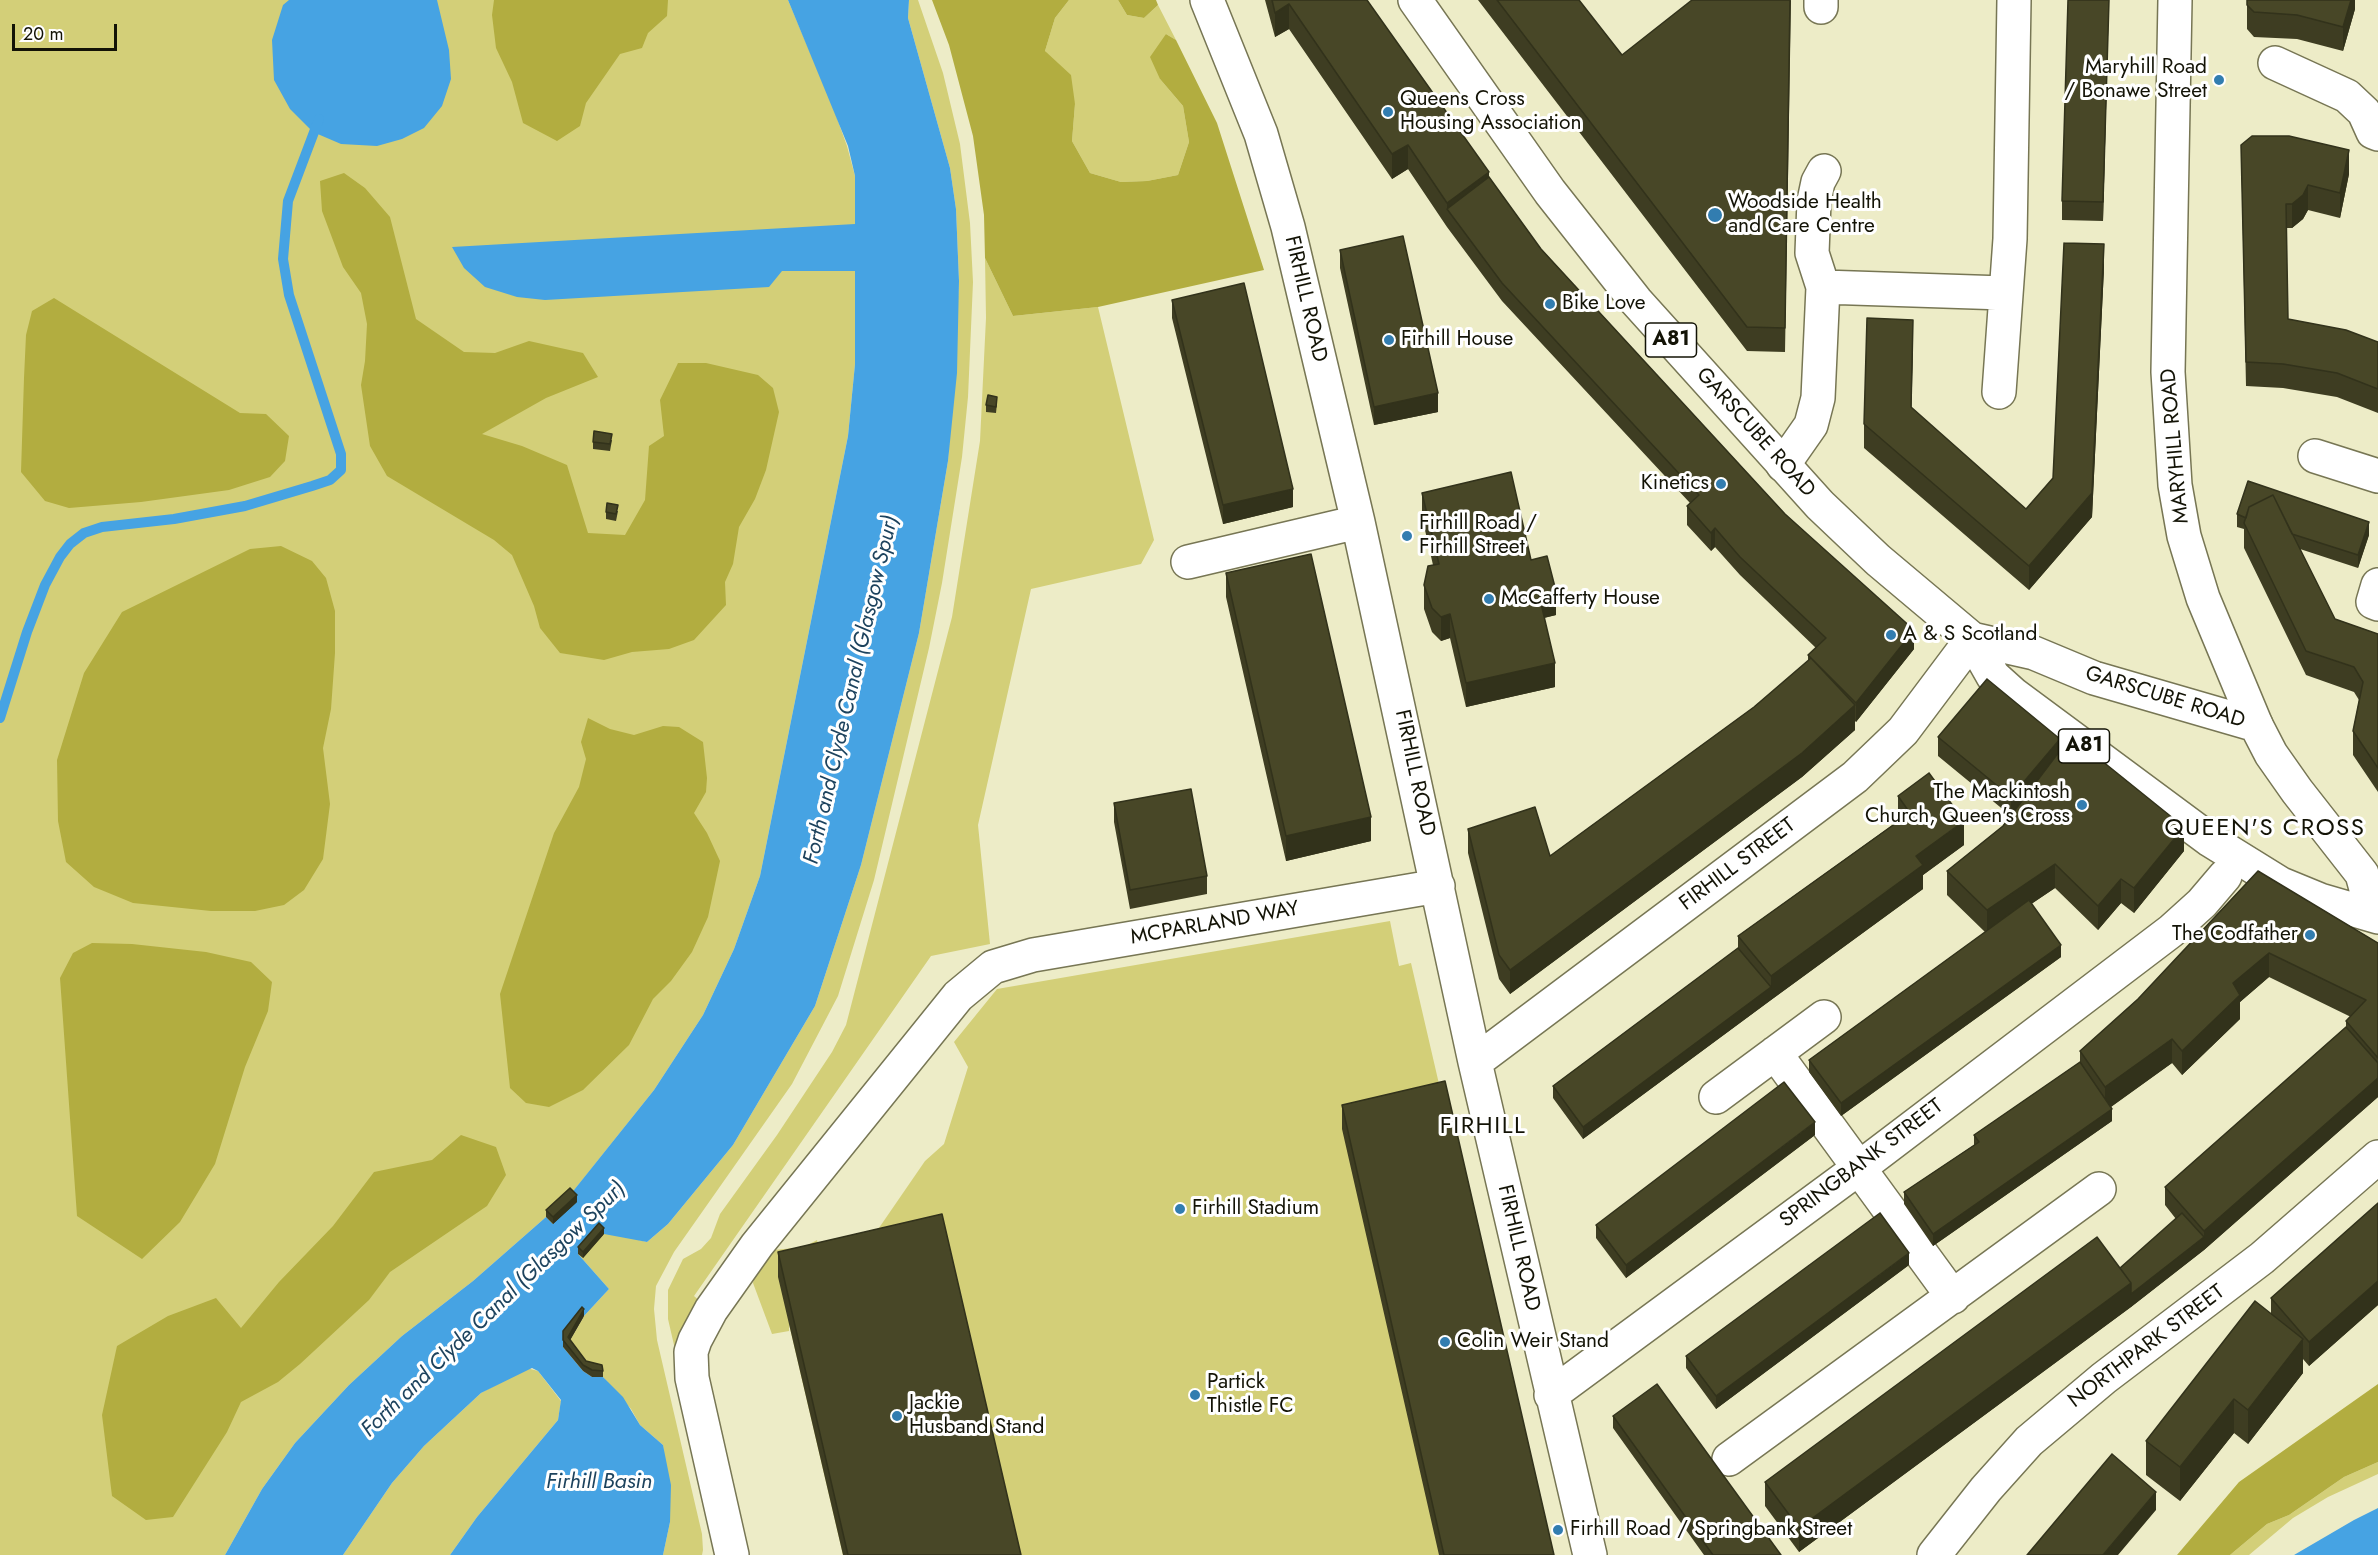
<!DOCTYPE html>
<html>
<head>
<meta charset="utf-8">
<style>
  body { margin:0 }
  #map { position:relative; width:2378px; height:1555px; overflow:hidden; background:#edecc7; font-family:Jost,sans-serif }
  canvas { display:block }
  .scale { position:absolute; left:12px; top:24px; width:105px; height:27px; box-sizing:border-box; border:3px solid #131306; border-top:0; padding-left:8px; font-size:18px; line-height:21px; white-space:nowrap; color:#131306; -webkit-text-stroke:4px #fff; paint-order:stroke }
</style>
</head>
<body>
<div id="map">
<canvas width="2378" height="1555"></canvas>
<div class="scale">20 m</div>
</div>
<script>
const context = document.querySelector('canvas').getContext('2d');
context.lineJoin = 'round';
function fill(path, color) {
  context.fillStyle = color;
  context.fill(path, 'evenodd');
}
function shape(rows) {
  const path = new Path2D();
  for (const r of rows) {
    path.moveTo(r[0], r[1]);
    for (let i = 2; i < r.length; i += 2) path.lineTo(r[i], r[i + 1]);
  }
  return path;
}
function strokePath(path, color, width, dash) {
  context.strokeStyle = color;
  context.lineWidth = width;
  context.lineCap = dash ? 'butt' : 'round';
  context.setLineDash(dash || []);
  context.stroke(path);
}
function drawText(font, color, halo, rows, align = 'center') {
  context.font = font + ' Jost,sans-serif';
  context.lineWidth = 6;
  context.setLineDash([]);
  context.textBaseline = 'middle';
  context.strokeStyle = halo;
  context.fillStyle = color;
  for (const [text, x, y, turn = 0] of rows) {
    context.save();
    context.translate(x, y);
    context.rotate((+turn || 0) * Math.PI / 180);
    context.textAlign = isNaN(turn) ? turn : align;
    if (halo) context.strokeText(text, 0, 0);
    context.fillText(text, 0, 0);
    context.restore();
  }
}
fill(shape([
  [0,0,788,0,833,107,847,146,855,176,855,364,848,436,760,876,734,949,703,1015,654,1090,571,1194,553,1224,546,1217,473,1281,402,1336,349,1385,295,1443,262,1489,225,1555,0,1555],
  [909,0,918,0,943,73,960,144,970,223,973,282,968,397,962,457,942,583,929,648,874,880,838,996,792,1084,674,1252,656,1286,654,1309,657,1340,702,1534,703,1550,702,1555,663,1555,670,1522,663,1445,640,1425,631,1409,603,1377,602,1372,595,1372,568,1344,584,1316,609,1289,578,1254,599,1230,647,1242,668,1224,733,1145,815,1006,861,865,919,633,948,461,959,281,956,209,950,168,908,18],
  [1069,0,1118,0,1127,15,1144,18,1158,5,1176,40,1166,34,1160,79,1183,106,1189,142,1178,175,1147,181,1121,182,1090,173,1072,141,1075,104,1045,51,1055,18],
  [985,258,1013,316,1098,307,1154,540,1141,564,1031,589,978,825,990,944,931,956,694,1296,702,1303,677,1358,668,1319,668,1290,683,1259,701,1249,711,1238,720,1214,777,1135,832,1052,846,1025,952,617,980,441,986,318],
  [1390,921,1399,966,1411,963,1548,1555,843,1555,789,1324,789,1331,772,1334,753,1283,754,1277,774,1250,804,1247,817,1240,824,1266,859,1257,925,1161,944,1144,968,1067,954,1042,997,989],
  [527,1368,538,1371,561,1401,558,1420,477,1517,450,1555,343,1555,392,1483,424,1446,481,1393],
  [2378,1462,2378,1474,2328,1497,2293,1518,2249,1555,2230,1555,2267,1524,2289,1515,2344,1477]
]), '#d3cf78');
fill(shape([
  [494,0,668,0,667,16,648,33,642,48,620,54,586,103,580,126,557,141,523,123,512,82,496,48,492,15],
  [932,0,1069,0,1055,18,1045,51,1071,75,1075,104,1072,141,1090,173,1121,182,1147,181,1178,175,1189,142,1183,106,1160,79,1150,57,1166,34,1176,40,1217,123,1264,270,1098,307,1013,316,985,258,984,215,973,136,949,45],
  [1118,0,1156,0,1158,5,1144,18,1127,15],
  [344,173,365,188,390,217,416,319,464,352,495,353,529,341,583,353,598,377,546,398,482,434,522,446,567,465,588,533,625,535,645,500,649,446,664,436,660,400,678,363,706,363,758,375,773,388,779,412,766,470,755,499,739,527,733,564,725,582,726,605,694,640,669,649,632,652,604,660,560,653,540,628,534,606,512,555,494,540,387,476,370,446,361,385,365,361,367,324,361,293,343,267,322,211,320,181],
  [54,298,240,413,266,414,289,436,285,461,270,477,229,490,141,502,69,508,45,501,21,472,24,378,26,335,32,311],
  [281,546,312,561,326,578,335,611,335,653,331,709,323,748,330,804,323,859,304,890,284,905,255,911,211,911,133,903,94,887,66,862,58,821,57,760,84,673,122,612,250,549],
  [588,718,610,729,634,735,663,726,679,727,703,742,707,778,706,792,694,813,707,833,720,861,708,917,692,952,671,981,653,999,629,1045,583,1090,549,1107,526,1103,510,1088,500,994,554,833,579,787,586,759,581,742],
  [92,943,132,944,206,952,251,962,272,982,268,1011,245,1067,215,1164,180,1222,142,1259,77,1216,60,978,73,953],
  [461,1135,496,1147,506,1175,487,1206,390,1272,369,1300,300,1364,278,1382,241,1402,227,1432,173,1517,146,1520,112,1496,102,1415,117,1346,168,1316,216,1298,241,1328,279,1282,333,1226,374,1172,432,1160],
  [2378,1384,2378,1462,2344,1477,2289,1515,2267,1524,2230,1555,2177,1555,2239,1482]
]), '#b2ad40');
fill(shape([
  [289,0,437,0,449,50,451,79,442,106,424,128,402,139,377,146,341,144,313,132,290,109,274,80,272,40,283,5],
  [788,0,909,0,908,18,950,168,956,209,959,281,957,373,948,461,919,633,861,865,815,1006,733,1145,668,1224,647,1242,604,1234,599,1230,578,1254,609,1289,584,1316,583,1313,563,1337,563,1347,583,1371,592,1377,603,1377,623,1397,640,1425,663,1445,671,1485,670,1522,663,1555,450,1555,477,1517,558,1420,561,1400,538,1371,532,1368,481,1393,424,1446,392,1483,343,1555,225,1555,262,1489,295,1443,349,1385,402,1336,473,1281,546,1217,553,1224,570,1195,654,1090,703,1015,734,949,760,876,848,436,855,364,855,271,782,271,769,287,545,300,517,297,485,287,464,268,452,247,855,224,855,176,848,146],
  [2378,1508,2378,1555,2294,1555,2354,1520]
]), '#46a3e3');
strokePath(shape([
  [0,718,27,632,45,585,60,557,70,544,84,533,102,527,174,519,245,506,312,486,330,480,341,470,341,454,289,295,283,259,288,201,319,119]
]), '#46a3e3', 10);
const minor = shape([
  [1207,0,1261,134,1288,227,1358,522,1475,1062,1590,1555],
  [2175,0,2168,372,2175,485,2184,536,2203,598,2256,725],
  [1821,7,1821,0],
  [2275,63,2347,96,2364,112,2373,132,2378,134],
  [1823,287,2004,293],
  [1999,392,2010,239,2014,0],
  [2315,456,2378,476],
  [1783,465,1811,425,1818,398,1823,287,1812,253,1814,201,1818,182,1824,171],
  [1188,562,1358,522],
  [2378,585,2373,602,2378,604],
  [1775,1053,1953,1297],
  [1475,1062,1855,777,1903,731,1972,639],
  [1716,1097,1824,1017],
  [1551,1395,1859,1168,2171,931,2202,903,2225,876],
  [1729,1459,2099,1189],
  [732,1555,692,1378,691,1352,695,1340,711,1310,757,1245,958,996,993,967,1033,955,1438,886],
  [1934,1555,1986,1489,2029,1441,2104,1378,2262,1258,2378,1157]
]);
const major = shape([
  [1415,0,1550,192,1636,301,1820,505,1878,560,1972,639,1993,676,2013,694,2210,840,2281,884,2320,900,2378,917],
  [1972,639,2034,653,2094,678,2256,725,2271,754,2297,791,2362,874,2373,914]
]);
strokePath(minor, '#777654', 36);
strokePath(major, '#777654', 36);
strokePath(minor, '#fff', 33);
strokePath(major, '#fff', 33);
fill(shape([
  [1265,0,1367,0,1489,177,1541,249,1785,514,1914,649,1856,722,1855,721,1855,730,1802,777,1510,994,1499,979,1468,853,1468,829,1550,856,1754,707,1808,661,1808,655,1816,648,1740,575,1715,547,1711,551,1687,525,1687,506,1690,503,1502,301,1447,227,1408,169,1392,179,1289,29,1275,37],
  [1478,0,1579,0,1622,55,1791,0,1785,352,1747,351],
  [2109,0,2103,221,2062,220,2062,201],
  [2247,0,2355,0,2355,9,2343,51,2297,39,2254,37,2247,29],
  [2241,145,2349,174,2340,218,2308,210,2303,219,2292,228,2286,228,2288,319,2378,342,2378,413,2337,397,2283,388,2246,386],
  [1340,250,1438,412,1374,425,1340,268],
  [2104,268,2092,517,2029,590,1864,448,1864,424,1913,344,1911,408,2026,509,2053,478],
  [1172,300,1293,507,1223,524,1172,318],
  [997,403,996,413,986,412,986,405],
  [612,440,610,451,593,449,593,442],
  [1422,493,1531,560,1556,615,1544,618,1555,687,1466,707,1450,638,1441,641,1432,632,1424,609,1424,585,1433,565,1422,517],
  [618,511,616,521,606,519,606,512],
  [2237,514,2369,535,2358,568,2300,549,2335,619,2378,634,2378,792,2353,755,2353,731,2359,700,2354,692,2306,675,2244,548,2244,529,2237,527],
  [1226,573,1371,841,1286,861,1226,597],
  [1938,737,2060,751,2184,851,2134,913,2121,903,2098,930,2055,888,2031,904,2061,957,1841,1116,1809,1072,1809,1060,1985,932,1947,895,1947,871,2003,826,2011,816,1938,756],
  [1898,796,1964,845,1923,875,1923,889,1771,1000,1583,1139,1553,1098,1553,1086,1738,948,1738,936,1898,821],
  [1114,803,1207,876,1207,894,1130,909,1114,822],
  [2258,871,2378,943,2378,1097,2204,1250,2131,1307,1799,1552,1765,1506,1765,1482,2120,1268,2176,1219,2165,1205,2165,1187,2346,1027,2346,1021,2351,1017,2269,977,2240,1002,2240,1019,2182,1075,2172,1063,2111,1107,2112,1121,1933,1246,1904,1204,1904,1192,1974,1145,1974,1135,2080,1062,2080,1051,2138,999],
  [1342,1105,1554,1555,1439,1555,1342,1129],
  [1815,1135,1626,1278,1596,1238,1596,1225],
  [577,1202,553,1224,546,1217,546,1210],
  [2378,1203,2378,1305,2309,1366,2303,1359,2303,1373,2248,1444,2234,1433,2180,1501,2146,1475,2146,1441,2271,1313,2271,1298],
  [604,1234,583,1258,578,1254,578,1247],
  [778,1252,1021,1555,843,1555,778,1277],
  [1909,1265,1716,1409,1686,1368,1686,1356],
  [584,1316,570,1340,586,1361,603,1371,603,1377,592,1377,583,1371,563,1347,563,1331],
  [1613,1416,1781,1555,1704,1555,1613,1428]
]), '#3e3d22');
fill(shape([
  [2109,0,2103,221,2103,202],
  [2351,0,2355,0,2355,9,2343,51,2343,27],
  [1289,4,1289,29,1275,37,1275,13],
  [1408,145,1408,169,1392,179,1392,154],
  [2349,150,2349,174,2340,218,2340,193],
  [1489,172,1489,196,1447,209,1447,203],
  [2308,185,2308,210,2303,219,2292,228,2292,204],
  [2104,244,2104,268,2092,517,2029,590,2029,566,2092,493],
  [1913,320,1913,344,1911,432,1911,407],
  [1438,393,1438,412,1374,425,1374,407],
  [1293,489,1293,507,1223,524,1223,505],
  [2369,522,2369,535,2358,568,2358,555],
  [1715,528,1715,547,1711,551,1711,533],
  [1556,591,1556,615,1539,619,1539,595],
  [1450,614,1450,638,1441,641,1441,617],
  [1914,630,1914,649,1856,722,1856,703],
  [1555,663,1555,687,1466,707,1466,683],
  [1855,705,1855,730,1802,777,1510,994,1510,970],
  [2060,739,2060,758,2011,816,2011,797],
  [1371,817,1371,841,1286,861,1286,836],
  [1964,821,1964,845,1923,875,1923,889,1771,1000,1583,1139,1583,1127,1771,987,1771,976,1916,856],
  [2184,827,2184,851,2134,913,2134,888],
  [2055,864,2055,888,1987,934,1987,910],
  [2121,879,2121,903,2098,930,2098,906],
  [2061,945,2061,957,1841,1116,1841,1103],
  [2269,953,2269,977,2240,1002,2240,1019,2182,1075,2182,1051,2233,983],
  [2172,1039,2172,1063,2105,1111,2105,1087],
  [2378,1078,2378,1097,2204,1250,2204,1231],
  [2112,1109,2112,1121,1933,1246,1933,1234],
  [1815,1122,1815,1135,1626,1278,1626,1265],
  [577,1195,577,1202,553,1224,553,1217],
  [604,1228,604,1234,583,1258,583,1252],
  [2204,1237,2204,1250,2131,1307,1799,1552,1799,1528,2131,1283],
  [1909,1253,1909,1265,1716,1409,1716,1396],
  [2378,1281,2378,1305,2309,1366,2309,1342],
  [584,1309,584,1316,568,1344,568,1337],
  [2303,1339,2303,1373,2248,1444,2248,1410],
  [2234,1399,2234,1433,2180,1501,2180,1467],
  [2156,1492,2156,1510,2118,1555,2103,1555]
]), '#32321b');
const building = shape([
  [1272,0,1367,0,1489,172,1447,203,1408,145,1392,154,1289,4,1275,13,1272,0],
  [1497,0,1579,0,1622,55,1692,0,1790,0,1785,328,1747,327,1497,0],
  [2068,0,2109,0,2103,202,2062,201,2068,0],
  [2247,0,2351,0,2343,27,2297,15,2254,12,2247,5,2247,0],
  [2252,136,2289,136,2349,150,2340,193,2308,185,2303,195,2292,204,2286,204,2288,319,2346,330,2378,342,2378,389,2337,373,2283,364,2246,362,2241,145,2252,136],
  [1489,177,1541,249,1785,514,1914,630,1856,703,1808,655,1826,638,1740,557,1715,528,1711,533,1687,506,1699,495,1502,283,1447,209,1489,177],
  [1403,236,1438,393,1374,407,1340,250,1403,236],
  [2064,243,2104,244,2092,493,2029,566,1864,424,1867,318,1913,320,1911,407,2026,509,2053,478,2064,243],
  [1244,283,1293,489,1223,505,1172,300,1244,283],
  [988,395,997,397,996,407,986,405,988,395],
  [594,431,612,434,610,444,593,442,594,431],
  [1511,472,1531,560,1547,556,1556,591,1539,595,1555,663,1466,683,1450,614,1441,617,1432,608,1424,585,1428,566,1439,564,1422,493,1511,472],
  [2248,481,2369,522,2358,555,2292,534,2273,495,2249,507,2246,518,2237,514,2248,481],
  [2273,495,2335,619,2378,634,2378,768,2353,731,2363,682,2354,667,2306,651,2244,523,2249,507,2273,495],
  [607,503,618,505,616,514,606,512,607,503],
  [1311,554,1371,817,1286,836,1226,573,1311,554],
  [1811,658,1855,705,1802,753,1510,970,1499,955,1468,829,1535,807,1550,856,1754,707,1811,658],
  [1987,679,2060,739,2011,797,1938,737,1987,679],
  [2071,736,2184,827,2134,888,2121,879,2098,906,2055,864,1987,910,1947,871,2003,826,2071,736],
  [1929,773,1964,821,1916,856,1923,865,1771,976,1738,936,1910,813,1898,796,1929,773],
  [1191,789,1207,876,1130,890,1114,803,1191,789],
  [2258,871,2378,943,2378,1058,2346,1021,2366,1000,2269,953,2233,983,2240,995,2182,1051,2172,1039,2105,1087,2080,1051,2138,999,2258,871],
  [2029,900,2061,945,1841,1103,1809,1060,2029,900],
  [1738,948,1771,987,1583,1127,1553,1086,1738,948],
  [2346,1027,2378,1063,2378,1078,2204,1231,2165,1187,2346,1027],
  [2080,1062,2112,1109,1933,1234,1904,1192,1979,1142,1974,1135,2080,1062],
  [1445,1081,1554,1555,1444,1555,1342,1105,1445,1081],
  [1784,1082,1815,1122,1626,1265,1596,1225,1784,1082],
  [570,1188,577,1195,553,1217,546,1210,570,1188],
  [2378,1203,2378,1281,2309,1342,2271,1298,2378,1203],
  [1880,1213,1909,1253,1716,1396,1686,1356,1880,1213],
  [2182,1213,2204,1237,2131,1294,2131,1283,2120,1268,2182,1213],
  [942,1214,1021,1555,848,1555,778,1252,942,1214],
  [599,1223,604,1228,583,1252,578,1247,599,1223],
  [2097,1237,2131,1283,1799,1528,1765,1482,2097,1237],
  [2255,1301,2303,1339,2248,1410,2234,1399,2180,1467,2146,1441,2255,1301],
  [582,1307,584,1309,568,1337,586,1361,602,1365,603,1371,592,1370,583,1365,563,1340,563,1331,582,1307],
  [1657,1384,1781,1555,1713,1555,1613,1416,1657,1384],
  [2112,1454,2156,1492,2103,1555,2027,1555,2112,1454]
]);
fill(building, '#484727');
strokePath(building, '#32321b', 1.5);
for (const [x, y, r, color] of [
  [2219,80,6,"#327db0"],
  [1388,112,6,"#327db0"],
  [1715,215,8,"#327db0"],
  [1550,304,6,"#327db0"],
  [1389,340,6,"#327db0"],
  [1721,484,6,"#327db0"],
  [1407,536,6,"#327db0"],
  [1489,599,6,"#327db0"],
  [1891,635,6,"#327db0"],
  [2082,805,6,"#327db0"],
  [2310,935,6,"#327db0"],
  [1180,1209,6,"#327db0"],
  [1445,1342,6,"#327db0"],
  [1195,1395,6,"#327db0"],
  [897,1416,6,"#327db0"],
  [1558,1530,6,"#327db0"]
]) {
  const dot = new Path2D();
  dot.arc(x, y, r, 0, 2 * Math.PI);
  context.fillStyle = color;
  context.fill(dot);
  strokePath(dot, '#fff', 2);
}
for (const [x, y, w] of [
  [1671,340,51],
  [2084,746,51]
]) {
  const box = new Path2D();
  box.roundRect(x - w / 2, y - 17, w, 34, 4.5);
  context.fillStyle = '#fff';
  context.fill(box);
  strokePath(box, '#131306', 1.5);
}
drawText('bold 20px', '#131306', null, [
  ["A81",1671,340],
  ["A81",2084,746]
]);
drawText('21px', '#131306', '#fff', [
  ["Maryhill Road",2207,68,"right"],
  ["/ Bonawe Street",2207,92,"right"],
  ["Queens Cross",1400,100],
  ["Housing Association",1400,124],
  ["Woodside Health",1728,203],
  ["and Care Centre",1728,227],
  ["Bike Love",1562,304],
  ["Firhill House",1401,340],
  ["Kinetics",1709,484,"right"],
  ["Firhill Road /",1419,524],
  ["Firhill Street",1419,548],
  ["McCafferty House",1501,599],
  ["A & S Scotland",1903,635],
  ["The Mackintosh",2070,793,"right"],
  ["Church, Queen's Cross",2070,817,"right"],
  ["The Codfather",2298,935,"right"],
  ["Firhill Stadium",1192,1209],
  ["Colin Weir Stand",1457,1342],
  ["Partick",1207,1383],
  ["Thistle FC",1207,1407],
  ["Jackie",909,1404],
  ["Husband Stand",909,1428],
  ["Firhill Road / Springbank Street",1570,1530]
], 'left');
drawText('21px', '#131306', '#fff', [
  ["FIRHILL ROAD",1305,299,77],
  ["GARSCUBE ROAD",1755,433,48],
  ["MARYHILL ROAD",2176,446,-95],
  ["GARSCUBE ROAD",2165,698,17],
  ["FIRHILL ROAD",1414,773,78],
  ["FIRHILL STREET",1738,865,-37],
  ["MCPARLAND WAY",1215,924,-10],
  ["SPRINGBANK STREET",1862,1164,-37],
  ["FIRHILL ROAD",1518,1248,77],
  ["NORTHPARK STREET",2147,1347,-37]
]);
drawText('italic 22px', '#1d435e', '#fff', [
  ["Forth and Clyde Canal (Glasgow Spur)",852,690,-77],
  ["Forth and Clyde Canal (Glasgow Spur)",494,1310,-44],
  ["Firhill Basin",599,1483]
]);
context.letterSpacing = '1.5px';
drawText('24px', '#131306', '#fff', [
  ["QUEEN'S CROSS",2265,829],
  ["FIRHILL",1483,1127]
]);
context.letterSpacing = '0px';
</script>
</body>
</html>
